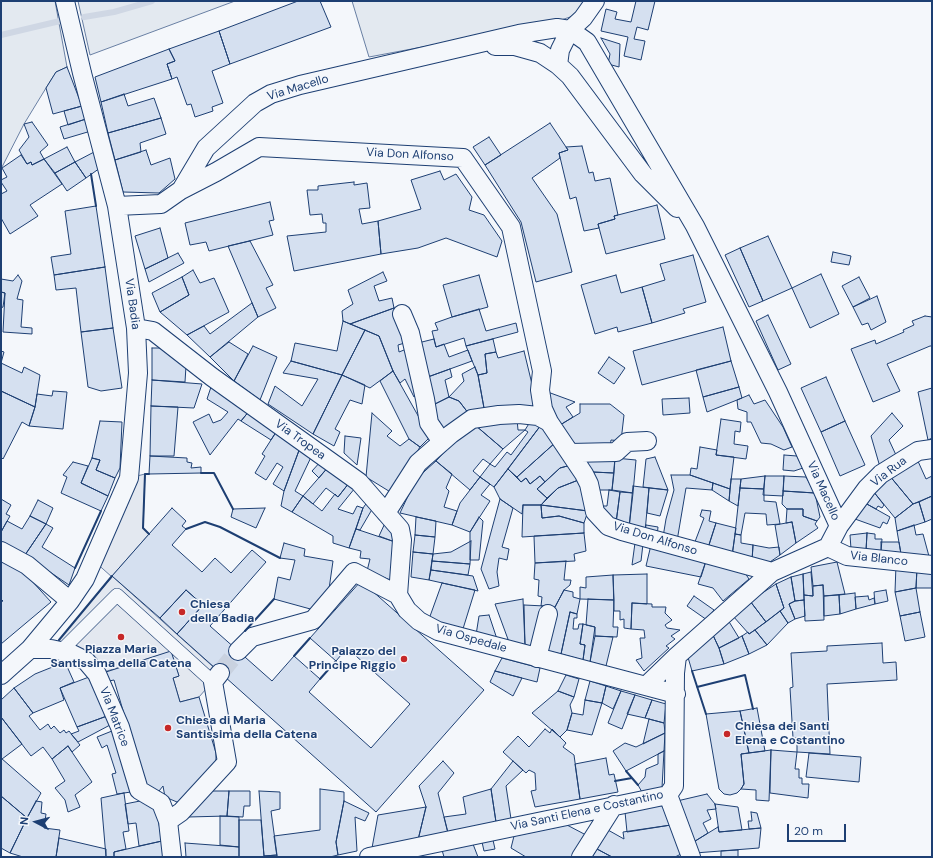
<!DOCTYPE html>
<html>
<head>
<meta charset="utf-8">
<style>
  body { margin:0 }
  #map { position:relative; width:933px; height:858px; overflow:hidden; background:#f4f7fb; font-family:"DM Sans",sans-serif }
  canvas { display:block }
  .frame { position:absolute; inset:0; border:2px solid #1d3f73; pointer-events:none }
  .north { position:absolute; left:16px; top:802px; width:40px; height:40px; -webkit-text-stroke:3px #f4f7fb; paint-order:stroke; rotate:276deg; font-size:11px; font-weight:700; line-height:16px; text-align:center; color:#1d3f73 }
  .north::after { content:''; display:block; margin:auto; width:14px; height:18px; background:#1d3f73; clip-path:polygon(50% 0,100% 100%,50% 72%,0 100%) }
  .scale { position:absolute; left:787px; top:824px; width:59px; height:18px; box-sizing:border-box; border:2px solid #1d3f73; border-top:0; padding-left:5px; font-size:12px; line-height:14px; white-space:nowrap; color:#1d3f73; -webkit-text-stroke:3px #f4f7fb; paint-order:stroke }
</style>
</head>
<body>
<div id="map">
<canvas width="933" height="858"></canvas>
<div class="frame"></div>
<div class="north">N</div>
<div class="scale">20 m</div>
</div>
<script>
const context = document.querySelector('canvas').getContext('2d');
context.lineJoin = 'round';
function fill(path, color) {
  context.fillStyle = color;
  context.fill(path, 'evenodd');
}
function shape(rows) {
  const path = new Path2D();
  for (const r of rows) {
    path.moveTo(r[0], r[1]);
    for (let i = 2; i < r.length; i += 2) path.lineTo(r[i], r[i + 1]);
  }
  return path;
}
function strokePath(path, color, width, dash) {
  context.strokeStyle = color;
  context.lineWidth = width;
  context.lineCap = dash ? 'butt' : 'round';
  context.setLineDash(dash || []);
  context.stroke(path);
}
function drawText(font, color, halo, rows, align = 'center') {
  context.font = font + ' "DM Sans",sans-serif';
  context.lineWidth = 3;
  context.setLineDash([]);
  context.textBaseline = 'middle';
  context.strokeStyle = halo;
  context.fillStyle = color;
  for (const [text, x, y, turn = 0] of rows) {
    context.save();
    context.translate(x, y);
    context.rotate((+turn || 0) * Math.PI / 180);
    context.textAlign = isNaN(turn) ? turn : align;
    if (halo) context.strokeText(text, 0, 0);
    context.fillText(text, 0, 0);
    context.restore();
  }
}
const green = shape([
  [1,1,55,1,67,67,56,72,46,88,24,124,1,169,1,1],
  [78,1,235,1,90,55,78,1],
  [352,1,585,1,585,3,573,16,555,22,369,57,352,1]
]);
fill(green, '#e3e9f0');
strokePath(green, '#687fa3', 1);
const parking = shape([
  [145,474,143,528,149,534,112,576,220,673,199,697,180,702,173,678,179,676,171,652,97,674,51,649,112,577,94,561,129,478,145,474]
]);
fill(parking, '#e3e8f0');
strokePath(parking, '#687fa3', 1);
strokePath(shape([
  [84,17,114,12,152,1],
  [1,35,60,21]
]), '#cfd7e4', 6);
const building = shape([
  [298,1,320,1,331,27,230,64,219,31,298,1],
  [636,1,655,1,648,30,637,27,634,39,645,41,641,60,624,56,628,37,601,31,606,9,617,12,615,19,631,22,636,1],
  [219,31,230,64,212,71,223,103,212,107,213,111,195,117,191,104,187,105,177,77,172,79,167,64,175,61,169,49,219,31],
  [601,38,620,44,619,67,608,64,610,54,601,38],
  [169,49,175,61,167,64,172,79,101,102,95,77,169,49],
  [67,67,82,106,53,114,46,88,56,72,67,67],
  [124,94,128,106,154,98,161,118,108,133,101,102,124,94],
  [82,106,86,119,68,125,64,111,82,106],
  [161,118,166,134,140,143,141,152,115,160,108,133,161,118],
  [86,119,91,131,64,139,60,127,86,119],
  [32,122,48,145,40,152,44,159,32,165,31,162,27,164,19,150,29,137,24,124,32,122],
  [550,123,568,150,559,153,560,158,532,178,557,214,572,272,536,282,521,222,485,165,550,123],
  [489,137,501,155,485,165,473,147,489,137],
  [582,146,589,173,593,172,595,181,610,178,618,215,614,216,615,219,598,224,599,228,584,231,576,197,570,199,559,153,568,150,566,147,582,146],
  [67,147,75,162,55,173,44,159,67,147],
  [146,150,151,165,170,158,175,179,159,193,123,192,115,160,146,150],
  [96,151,100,168,86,178,75,162,96,151],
  [21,155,27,164,31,162,32,165,44,159,62,184,30,205,38,216,10,234,1,218,1,194,7,191,1,182,1,180,7,177,2,168,21,155],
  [75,162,86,178,67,191,55,173,75,162],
  [440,171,444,180,456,174,472,197,469,210,484,215,502,241,497,257,446,238,418,248,381,254,378,221,421,209,411,180,440,171],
  [354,182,354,185,367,183,370,208,359,209,362,224,378,221,381,254,294,271,287,236,326,232,326,223,323,223,322,214,310,215,307,190,318,190,318,186,354,182],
  [270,202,274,220,269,221,273,235,209,251,206,242,190,245,185,223,270,202],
  [657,205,665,239,606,254,598,224,615,219,614,216,657,205],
  [96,206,105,267,54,275,51,257,71,254,65,211,96,206],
  [160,228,168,258,145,269,135,236,160,228],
  [768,236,792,288,763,301,740,248,768,236],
  [250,241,273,285,266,288,276,308,258,317,228,246,250,241],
  [740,248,763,301,749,307,725,255,740,248],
  [833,252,851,256,849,265,831,262,833,252],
  [178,253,184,263,149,282,145,269,178,253],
  [693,255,706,302,683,309,685,313,652,323,642,287,665,280,660,264,693,255],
  [105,267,113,328,81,332,76,288,56,290,54,275,105,267],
  [193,270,200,283,214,278,229,312,187,335,160,312,189,295,182,277,193,270],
  [383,272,387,281,374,286,379,301,392,298,394,308,350,324,343,321,342,311,353,304,348,290,383,272],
  [821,274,839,314,810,328,792,288,821,274],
  [18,275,22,281,17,299,23,300,21,327,32,328,32,334,3,332,5,293,1,292,1,279,13,281,18,275],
  [479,275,488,307,452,317,443,285,479,275],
  [616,275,621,293,642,287,652,323,618,332,617,327,595,334,581,285,616,275],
  [182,277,189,295,160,312,152,293,182,277],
  [859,277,870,298,853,307,842,286,859,277],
  [1,292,5,293,3,307,1,308,1,292],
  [877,296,886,322,871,330,868,323,862,325,853,307,877,296],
  [252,303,258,317,210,357,187,335,204,326,210,334,252,303],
  [394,308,408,342,398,345,399,352,409,348,420,392,414,397,405,379,400,383,393,371,379,336,350,324,394,308],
  [479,309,486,331,516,323,518,332,466,346,464,338,436,347,432,331,438,330,435,323,452,317,479,309],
  [768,315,791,364,778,370,756,321,768,315],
  [925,316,932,317,932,346,930,346,887,364,900,391,873,402,851,349,875,340,876,344,904,332,903,330,914,325,912,321,925,316],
  [343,321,365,330,342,375,291,361,295,343,337,351,343,321],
  [723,327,731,361,642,385,633,351,723,327],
  [113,328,122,388,101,391,88,387,81,332,113,328],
  [365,330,379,336,393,371,370,388,342,375,365,330],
  [434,339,436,347,444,344,449,357,468,350,472,361,425,378,418,343,434,339],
  [493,339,496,352,485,354,487,373,478,375,466,346,493,339],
  [229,342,248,354,234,381,210,357,229,342],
  [253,346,277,357,260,400,234,381,253,346],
  [152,348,160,348,186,366,185,382,152,380,152,348],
  [1,351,4,352,1,363,22,373,24,367,40,375,35,407,1,391,1,351],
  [524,351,538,409,484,408,478,375,487,373,485,354,496,352,498,358,524,351],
  [609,357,625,368,614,384,598,373,609,357],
  [291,361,342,375,313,434,268,404,275,386,302,406,318,379,283,373,291,361],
  [731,361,739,387,703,397,696,370,731,361],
  [475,367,478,375,484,408,469,414,459,401,449,397,464,381,462,374,475,367],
  [450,369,452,377,445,380,449,397,431,406,425,378,450,369],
  [393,371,430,437,420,447,409,439,380,381,393,371],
  [342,375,365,385,362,404,350,400,335,429,340,432,334,446,313,434,342,375],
  [826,377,845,421,821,432,801,388,826,377],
  [152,380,202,384,194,408,151,406,152,380],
  [212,384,250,410,241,421,238,419,210,455,193,422,209,414,213,423,221,420,228,412,207,399,212,384],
  [739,387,742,398,707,412,703,397,739,387],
  [932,388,932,438,928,440,918,392,932,388],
  [1,391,35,407,29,426,22,422,3,459,1,457,1,391],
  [53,391,67,392,63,429,29,426,35,407,37,394,52,396,53,391],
  [545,391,575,402,566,407,573,417,560,425,545,391],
  [749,395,754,404,765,400,783,427,792,447,784,450,771,444,761,443,751,422,747,422,747,412,738,409,737,400,749,395],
  [449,397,459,401,469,414,441,433,431,406,449,397],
  [689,398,690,413,663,415,662,399,689,398],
  [580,404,610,404,624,415,621,441,611,440,610,448,577,449,560,425,580,413,580,404],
  [151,406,178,407,174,456,150,456,151,406],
  [250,410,278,429,271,440,241,421,250,410],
  [372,413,392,431,387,436,400,446,409,439,420,447,392,493,366,477,372,413],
  [892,413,903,426,889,440,896,455,880,467,871,436,892,413],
  [517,419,518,430,525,430,503,449,475,425,517,419],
  [721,419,741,422,740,432,735,431,734,444,748,446,746,459,716,455,721,419],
  [100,421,122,422,120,468,115,478,96,470,100,460,92,458,100,421],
  [845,421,865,465,840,476,821,432,845,421],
  [530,422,541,425,494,487,480,477,490,464,495,467,507,452,511,455,528,432,525,430,530,422],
  [475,425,503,449,490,464,483,459,473,471,480,477,470,490,436,461,462,433,475,425],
  [541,425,556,442,517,477,508,469,541,425],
  [278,429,301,445,284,491,273,484,283,467,277,463,266,480,255,473,265,456,262,454,278,429],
  [345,436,361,438,357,465,344,453,345,436],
  [556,442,571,465,560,468,545,482,540,476,530,484,526,478,521,482,517,477,556,442],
  [301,445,313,453,295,491,303,496,292,512,281,506,284,491,301,445],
  [700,447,717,450,716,455,734,457,730,489,690,475,691,468,697,469,700,447],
  [784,455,797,456,803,468,794,471,783,470,784,455],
  [150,456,187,458,187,462,192,463,191,468,201,467,201,473,149,474,150,456],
  [580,456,615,458,614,473,592,472,580,456],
  [655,457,668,490,643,487,646,459,655,457],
  [92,458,100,460,96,470,115,478,108,496,81,483,92,458],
  [615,458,636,460,633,493,612,490,615,458],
  [917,459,926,479,932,476,932,496,913,504,889,475,917,459],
  [322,460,329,466,319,478,312,471,322,460],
  [436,461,452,474,446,488,449,491,444,507,457,511,452,525,400,513,416,479,436,461],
  [73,462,88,466,81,483,108,496,101,511,61,493,67,477,63,475,73,462],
  [571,465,581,479,558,488,547,498,537,489,560,468,571,465],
  [329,466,349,483,338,497,326,488,313,504,303,496,329,466],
  [508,469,521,482,526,478,530,484,540,476,545,482,537,489,547,498,541,505,523,505,522,514,500,499,494,487,508,469],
  [592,472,614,473,612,490,597,490,592,472],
  [671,475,690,475,713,483,712,490,686,488,677,541,663,537,666,519,674,490,671,475],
  [889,475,913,504,895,518,873,491,889,475],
  [765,476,764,489,740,488,741,479,765,476],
  [765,476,784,476,783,496,763,495,765,476],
  [784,476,806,477,815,493,783,491,784,476],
  [480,477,490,484,481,495,490,501,470,532,452,525,460,503,480,477],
  [581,479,588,511,541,505,558,488,581,479],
  [731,479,741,479,738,506,729,501,731,479],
  [349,483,355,488,338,509,353,514,357,506,363,508,349,548,333,543,333,536,292,512,303,496,322,511,335,494,338,497,349,483],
  [713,483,730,489,729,501,712,490,713,483],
  [633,486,649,488,645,532,629,528,633,486],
  [649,488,668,490,660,516,647,513,649,488],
  [740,488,764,489,764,501,776,502,780,524,767,525,766,514,745,513,741,535,735,534,740,488],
  [609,490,620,492,616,523,600,506,607,506,609,490],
  [783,491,815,493,820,517,817,521,803,516,803,509,787,509,782,504,783,491],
  [873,491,884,505,882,508,878,506,876,509,865,503,873,491],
  [620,492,633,493,629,528,616,523,620,492],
  [932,496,932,519,925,522,919,502,932,496],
  [1,499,11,505,6,514,10,516,1,532,1,499],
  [500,499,513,508,502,547,509,549,507,560,499,558,497,572,499,586,489,589,481,569,500,499],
  [38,500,53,508,46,524,30,516,38,500],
  [368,501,374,506,360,530,356,529,363,508,368,501],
  [919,502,925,522,897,531,895,518,913,504,919,502],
  [865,503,890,517,887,524,883,522,880,528,855,519,865,503],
  [523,505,541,505,542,518,559,516,584,523,584,533,522,537,523,505],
  [541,505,588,511,584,523,559,516,542,518,541,505],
  [172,508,186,521,182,526,186,529,172,545,202,572,215,558,231,573,252,550,266,562,210,626,272,681,294,656,320,679,309,692,371,748,410,704,347,648,336,661,310,638,361,581,484,690,376,812,177,634,203,605,186,590,160,618,112,576,172,508],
  [265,508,256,528,231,517,233,509,265,508],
  [787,509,803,509,803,516,817,521,815,524,818,528,796,543,792,522,786,523,787,509],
  [702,510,711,511,709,521,716,523,707,551,693,547,704,518,700,516,702,510],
  [30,516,46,524,25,555,1,542,1,532,7,521,22,529,30,516],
  [416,517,436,521,435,537,415,535,416,517],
  [479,517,483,521,479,560,470,560,470,532,479,517],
  [386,521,397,534,395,542,379,536,386,521],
  [792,522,796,543,780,555,775,525,792,522],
  [716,523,736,528,732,556,707,551,716,523],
  [46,524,53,528,42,547,75,568,69,585,25,555,46,524],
  [646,525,658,527,657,536,645,532,646,525],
  [914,525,916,535,923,534,930,560,901,554,897,531,914,525],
  [356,529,395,542,393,581,367,571,370,559,360,558,361,551,349,548,356,529],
  [584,533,586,551,574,554,575,561,535,563,534,536,584,533],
  [867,533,866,551,851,549,850,535,867,533],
  [867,533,875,534,875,539,882,539,881,552,866,551,867,533],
  [735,534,741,535,741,543,753,545,752,561,732,556,735,534],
  [415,535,435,537,433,554,413,552,415,535],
  [471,541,470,564,432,561,433,554,451,552,471,541],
  [881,542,899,542,901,554,881,552,881,542],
  [284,543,305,549,304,556,333,561,328,596,314,610,274,599,278,577,290,580,295,560,280,558,284,543],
  [635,543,643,544,641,561,632,565,635,543],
  [651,545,706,561,701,577,646,566,651,545],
  [753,545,769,548,779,547,780,555,767,564,752,561,753,545],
  [413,552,433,554,429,580,411,577,413,552],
  [1,559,20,568,51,602,1,644,1,602,3,601,1,599,1,559],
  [432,561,470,564,468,575,431,570,432,561],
  [566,561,564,580,571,580,570,585,564,590,555,607,541,606,542,597,538,596,539,580,534,579,535,563,566,561],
  [706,561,745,573,749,579,723,601,713,588,698,584,706,561],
  [837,562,845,594,824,596,823,585,813,586,811,567,837,562],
  [896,565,917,568,916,588,895,592,896,565],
  [917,568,932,571,932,588,916,588,917,568],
  [431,570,473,576,478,591,429,580,431,570],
  [811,572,813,596,804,595,803,574,811,572],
  [647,574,647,604,632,603,631,629,624,628,624,619,620,620,620,611,614,611,613,575,647,574],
  [803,574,804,600,795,601,791,577,803,574],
  [613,575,614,600,580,599,580,587,586,588,586,577,613,575],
  [791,577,795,601,789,604,795,619,788,623,780,611,784,608,776,584,791,577],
  [442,583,475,590,462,632,429,619,442,583],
  [776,584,784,608,766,622,750,601,776,584],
  [823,585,824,620,805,621,804,595,813,596,813,586,823,585],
  [916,588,920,612,900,616,895,592,916,588],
  [186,590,203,605,177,634,160,618,186,590],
  [564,590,573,592,573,597,580,599,577,614,570,612,561,654,544,650,555,607,564,590],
  [886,590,888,601,875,604,874,592,886,590],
  [855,593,856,609,840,614,839,595,855,593],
  [839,595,840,614,824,616,824,596,839,595],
  [694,596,714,610,707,620,687,606,694,596],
  [868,596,869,600,874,598,875,604,856,609,855,597,868,596],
  [523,599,525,645,509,642,495,604,523,599],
  [588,599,614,600,613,627,618,627,617,637,595,636,595,627,586,625,588,599],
  [804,600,805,616,795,619,789,604,795,601,804,600],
  [750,601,766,622,749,634,733,616,750,601],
  [632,603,652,604,652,607,666,607,665,613,672,620,665,625,667,628,680,630,671,636,675,639,666,646,669,648,644,671,636,660,642,658,640,638,645,638,644,630,631,629,632,603],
  [524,605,545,606,536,648,525,645,524,605],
  [780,611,788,623,767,645,755,630,780,611],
  [570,612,577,614,577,618,574,618,573,629,578,629,579,624,583,624,580,644,585,645,583,660,561,654,570,612],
  [920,612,925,637,905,641,900,616,920,612],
  [489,615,497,639,476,635,479,616,489,615],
  [728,620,739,638,719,648,712,633,728,620],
  [583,624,595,627,590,662,583,660,585,645,580,644,583,624],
  [755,630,767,645,749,654,742,636,748,632,749,634,755,630],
  [712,633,719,648,724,664,692,671,687,654,712,633],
  [595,636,613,637,606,666,590,662,595,636],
  [742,636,749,654,724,664,719,648,742,636],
  [882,643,883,663,896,662,897,680,827,684,830,754,797,752,797,738,793,738,790,688,793,687,791,653,827,651,827,646,882,643],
  [171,651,179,676,173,678,180,702,199,697,216,753,216,761,189,798,183,802,177,802,165,797,163,786,159,791,152,791,145,785,114,680,109,681,106,672,171,651],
  [502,658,540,668,537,682,495,671,502,658],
  [65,662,74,682,60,688,64,700,33,713,14,688,35,674,65,662],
  [495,671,522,678,513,696,490,682,495,671],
  [566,675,579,679,574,697,558,691,566,675],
  [89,677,107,716,77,727,60,688,89,677],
  [590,681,606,686,602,703,585,700,590,681],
  [606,686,621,691,613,709,602,703,606,686],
  [14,688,33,713,29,716,40,730,48,724,51,729,54,726,60,733,64,730,66,733,69,731,80,745,72,752,68,746,52,759,43,747,31,756,1,717,1,700,14,688],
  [558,691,574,697,570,705,572,713,567,730,560,737,532,713,558,691],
  [621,691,635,695,622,729,608,723,621,691],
  [635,695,652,700,645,718,627,714,635,695],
  [585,700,602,703,592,735,567,730,572,713,583,715,585,700],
  [652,700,666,704,664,723,645,718,652,700],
  [757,708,765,751,749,753,740,711,757,708],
  [740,711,749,753,741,754,744,784,741,789,737,793,730,795,724,794,719,789,706,714,740,711],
  [107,716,110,725,78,742,71,734,79,731,77,727,107,716],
  [1,717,22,744,2,759,1,758,1,717],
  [649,719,664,723,665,733,643,744,649,719],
  [545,729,550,733,552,729,566,743,563,747,574,755,580,799,535,807,531,791,536,790,535,773,529,770,526,773,503,752,518,736,529,747,545,729],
  [112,731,131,792,117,794,112,774,116,773,107,745,102,748,97,737,112,731],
  [665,733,664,751,626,771,613,751,625,743,636,747,665,733],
  [68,746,92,782,75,795,80,807,68,812,65,800,55,788,65,781,52,759,68,746],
  [771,750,769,801,756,800,756,790,741,789,744,784,741,754,771,750],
  [771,750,797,752,795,769,799,769,799,778,802,778,802,784,809,784,808,798,770,793,771,750],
  [664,751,662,788,643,794,638,785,645,777,646,769,658,764,658,754,664,751],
  [809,753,861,757,859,782,806,777,809,753],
  [1,758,41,793,27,818,1,796,1,758],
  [606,758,609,775,614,774,618,792,580,799,575,764,606,758],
  [443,761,454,773,438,793,448,833,418,840,426,807,419,786,443,761],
  [513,761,523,770,506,786,511,819,496,822,491,789,513,761],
  [320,789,344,792,344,801,336,842,338,855,330,857,277,857,274,836,320,830,320,789],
  [491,789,496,822,448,833,444,817,466,814,463,797,491,789],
  [212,791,229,791,227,816,188,817,212,791],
  [229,791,250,791,250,806,244,806,243,817,227,816,229,791],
  [259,791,280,792,280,809,271,811,277,855,264,856,259,791],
  [124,793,129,831,123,832,126,849,114,852,114,857,106,857,101,798,124,793],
  [707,794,715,804,716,809,707,810,711,819,703,823,708,833,692,843,677,801,707,794],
  [1,796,27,818,10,853,1,848,1,796],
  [145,800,156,807,162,841,139,846,136,823,128,824,125,804,145,800],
  [36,801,42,802,41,813,46,814,44,828,60,830,56,857,23,857,10,853,27,818,36,801],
  [344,801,369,813,365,821,355,817,357,851,338,855,336,842,344,801],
  [665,804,671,825,627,832,625,812,665,804],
  [715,804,738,807,742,830,719,832,715,804],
  [426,807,418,840,372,848,378,815,426,807],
  [751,812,757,813,761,828,749,829,748,821,752,821,751,812],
  [220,816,239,817,239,847,220,845,220,816],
  [239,820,261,820,264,856,277,855,277,857,239,857,239,820],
  [567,825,586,835,572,857,526,857,511,848,514,836,567,825],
  [671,825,681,854,675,857,612,857,597,849,608,830,624,839,623,832,671,825],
  [718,827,719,832,761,828,759,848,695,853,692,843,718,827],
  [59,838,106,849,106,857,56,857,59,838],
  [493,840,495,849,484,851,482,842,493,840],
  [162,841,164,857,114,857,114,852,162,841],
  [185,843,239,847,239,857,186,857,185,843],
  [473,844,478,857,444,857,442,850,473,844],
  [597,849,612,857,592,857,597,849],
  [738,850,738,857,721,857,721,851,738,850]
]);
fill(building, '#d5e0f0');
strokePath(building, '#1d3f73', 1);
strokePath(shape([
  [220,673,238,651]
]), '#c9d2e0', 18, [18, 9]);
const pedestrian = shape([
  [61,651,117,595,213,682]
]);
const minor = shape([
  [495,46,515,46,540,53,558,65,570,76,643,174,677,208],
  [558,65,560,50,570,30,583,18,595,1],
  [181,190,216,172,259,147,463,158,511,227,542,371,540,390,543,409,549,422],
  [117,206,161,204,181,190,206,148,255,103,271,94,300,85,519,34,557,28,570,30,587,42,695,226,778,392,839,526,828,547,772,572,677,656,646,686],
  [402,314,410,333,425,399,429,423,442,442],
  [136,328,153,331,212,377,359,482,400,529,402,540,398,595],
  [570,453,616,452,627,442,647,441],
  [386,513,418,463,451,434,472,419,499,415,519,414,538,416,549,422,584,474,589,484,595,512,608,526,622,531,772,572],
  [839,526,867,488,881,474,918,451,932,449],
  [828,547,847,556,932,565],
  [1,551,27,565,70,601],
  [30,649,51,649,70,653,86,661,97,674,120,727,139,790,161,803,168,821,172,857],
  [238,651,252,637,313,620,354,572,398,595,407,610,419,621,438,631,676,694],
  [537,658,548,614],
  [1,675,30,649,70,601,85,579,129,478,138,373,136,328,117,206,82,73,65,1],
  [668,795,691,857],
  [168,821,181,812,227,762,213,682,220,673],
  [369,857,668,795,674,786,675,673,677,656],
  [581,857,614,805]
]);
strokePath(pedestrian, '#1d3f73', 14);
strokePath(minor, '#1d3f73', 20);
strokePath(pedestrian, '#f4f7fb', 13);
strokePath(minor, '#f4f7fb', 18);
strokePath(shape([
  [91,174,96,206],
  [201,473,214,473,233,509],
  [186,529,205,522,220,527,280,558],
  [149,534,143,528,145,474,149,474],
  [75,568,101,511],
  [245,631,274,599],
  [59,640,112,576],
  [294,656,310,638],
  [692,671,706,714],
  [320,679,336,661],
  [697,687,745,675,753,709],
  [626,771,638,785],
  [615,781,632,778]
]), '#1d3f73', 2);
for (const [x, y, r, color] of [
  [182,612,4,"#c62828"],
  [121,637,4,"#c62828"],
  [404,659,4,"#c62828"],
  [168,728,4,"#c62828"],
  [727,734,4,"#c62828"]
]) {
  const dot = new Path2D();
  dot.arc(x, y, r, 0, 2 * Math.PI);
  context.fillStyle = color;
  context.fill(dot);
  strokePath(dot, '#f4f7fb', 1.5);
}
drawText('12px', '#1d3f73', '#f4f7fb', [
  ["Via Macello",298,88,-17],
  ["Via Don Alfonso",410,155,3],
  ["Via Badia",132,304,82],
  ["Via Tropea",300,440,36],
  ["Via Rua",889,472,-37],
  ["Via Macello",823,491,66],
  ["Via Don Alfonso",655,539,17],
  ["Via Blanco",879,559,6],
  ["Via Ospedale",471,639,16],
  ["Via Matrice",114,717,69],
  ["Via Santi Elena e Costantino",587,811,-12]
]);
drawText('bold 12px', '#1d3f73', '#f4f7fb', [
  ["Chiesa",190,605],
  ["della Badia",190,619],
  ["Piazza Maria",121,650,"center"],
  ["Santissima della Catena",121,664,"center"],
  ["Palazzo del",396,652,"right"],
  ["Principe Riggio",396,666,"right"],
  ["Chiesa di Maria",176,721],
  ["Santissima della Catena",176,735],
  ["Chiesa dei Santi",735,727],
  ["Elena e Costantino",735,741]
], 'left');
</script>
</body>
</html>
